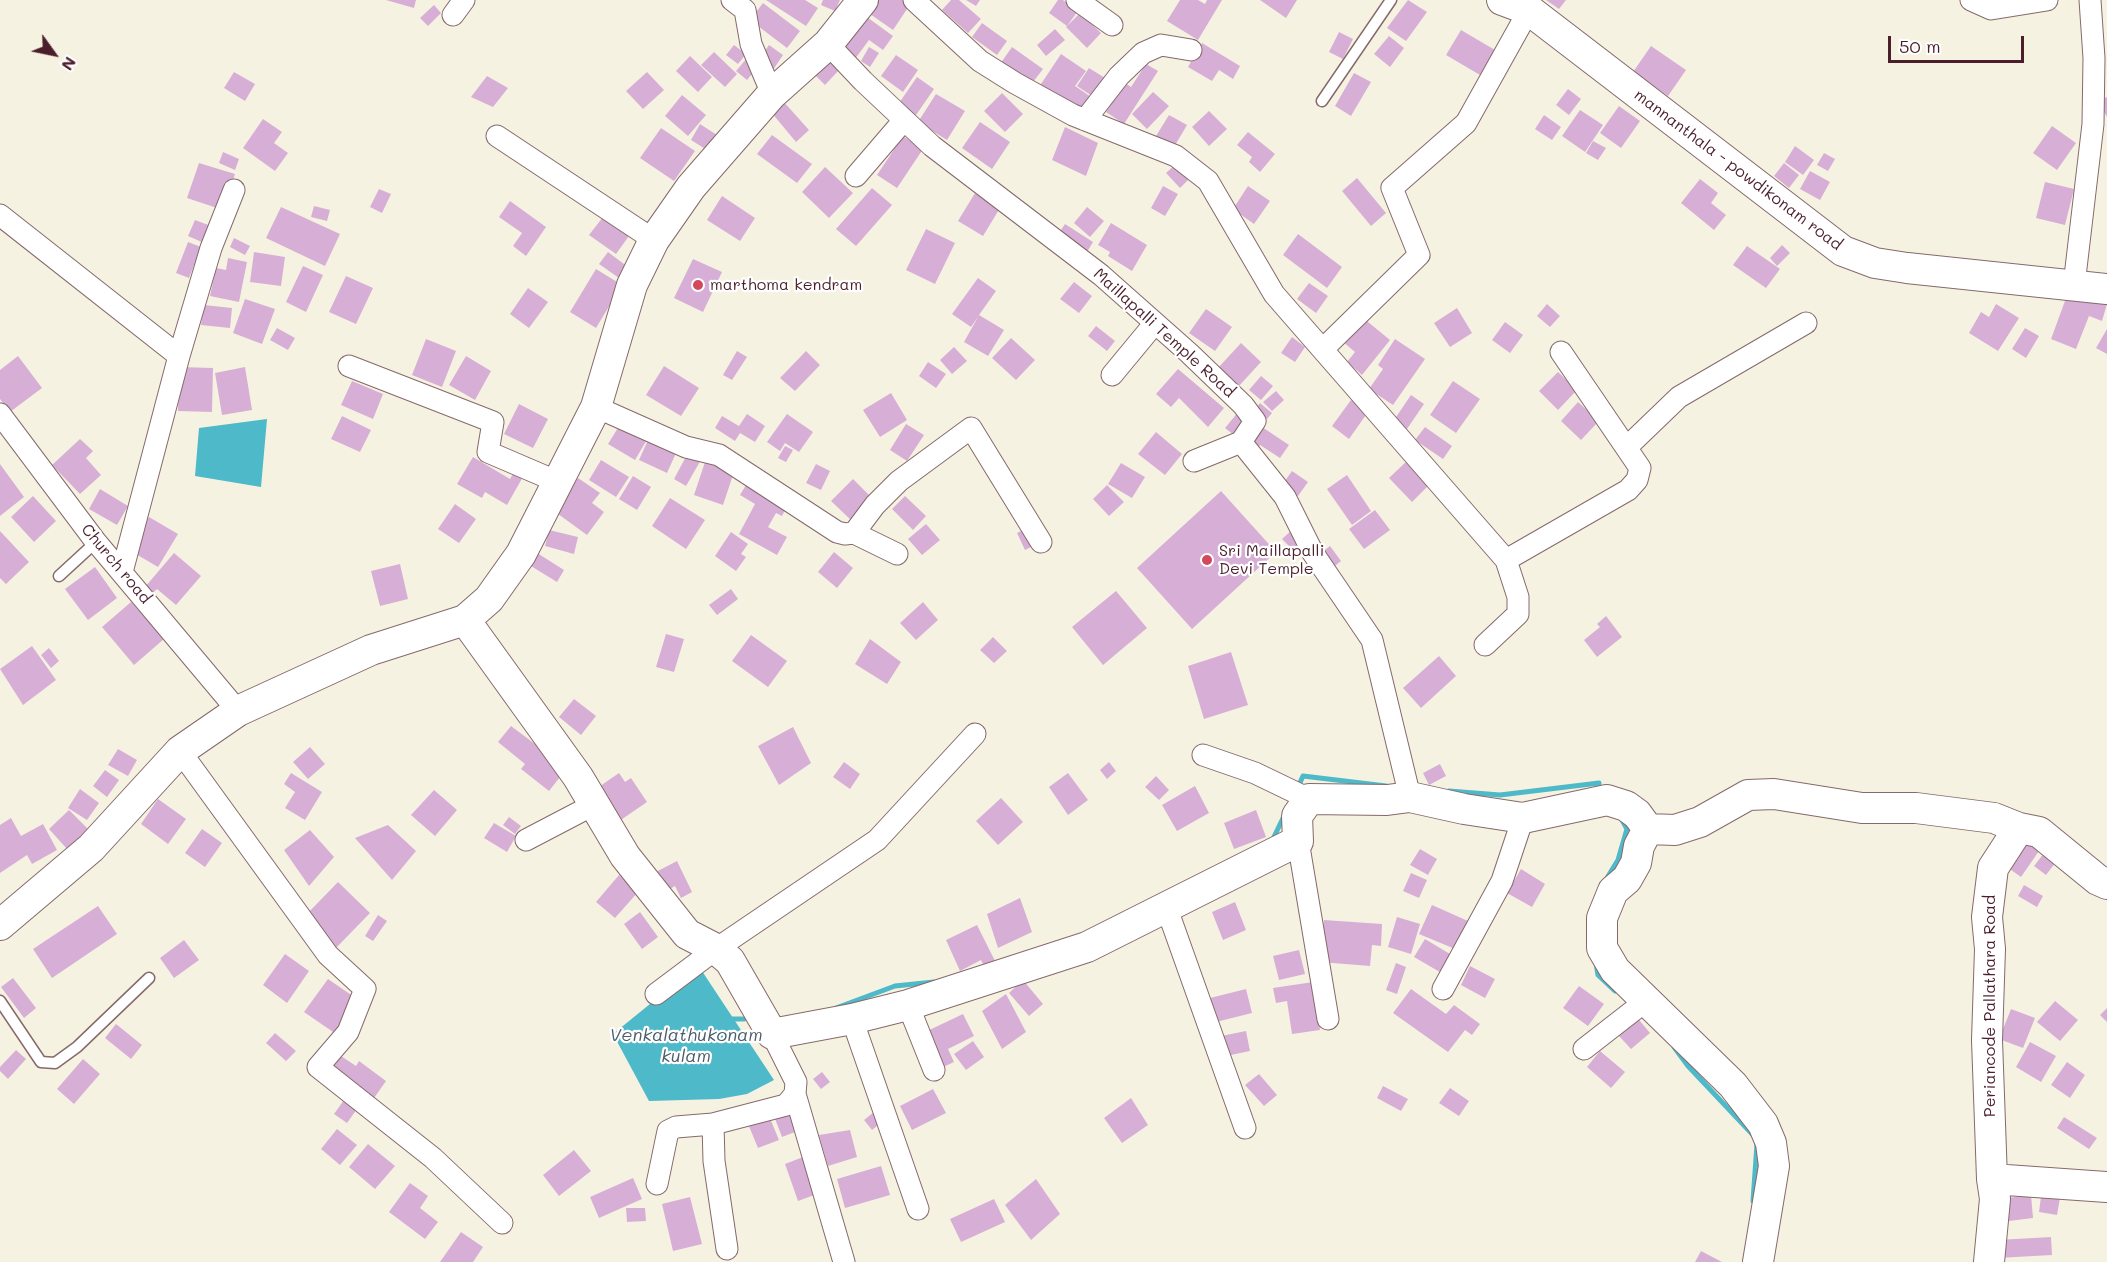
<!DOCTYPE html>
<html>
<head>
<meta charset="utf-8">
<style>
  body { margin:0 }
  #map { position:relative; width:2107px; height:1262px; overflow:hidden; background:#f6f2e2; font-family:Mali,sans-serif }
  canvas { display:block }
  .north { position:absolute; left:24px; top:24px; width:60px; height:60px; -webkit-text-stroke:4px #fff; paint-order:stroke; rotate:123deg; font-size:16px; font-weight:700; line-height:24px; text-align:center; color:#4a1f2b }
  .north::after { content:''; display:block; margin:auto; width:21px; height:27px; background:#4a1f2b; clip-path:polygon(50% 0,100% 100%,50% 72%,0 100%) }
  .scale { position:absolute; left:1888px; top:36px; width:136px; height:27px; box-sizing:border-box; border:3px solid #4a1f2b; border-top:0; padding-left:8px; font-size:18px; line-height:21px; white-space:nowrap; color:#4a1f2b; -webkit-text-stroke:4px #fff; paint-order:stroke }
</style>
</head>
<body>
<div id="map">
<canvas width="2107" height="1262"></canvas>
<div class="north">N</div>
<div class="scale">50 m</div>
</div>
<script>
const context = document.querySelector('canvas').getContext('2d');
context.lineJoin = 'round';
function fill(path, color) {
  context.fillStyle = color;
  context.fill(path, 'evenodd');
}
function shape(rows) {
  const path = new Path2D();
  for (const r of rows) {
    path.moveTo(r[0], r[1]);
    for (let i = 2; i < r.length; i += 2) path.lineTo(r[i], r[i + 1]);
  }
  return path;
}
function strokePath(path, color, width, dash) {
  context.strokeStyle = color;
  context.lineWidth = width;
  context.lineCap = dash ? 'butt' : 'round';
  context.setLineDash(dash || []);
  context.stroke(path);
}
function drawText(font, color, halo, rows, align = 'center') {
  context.font = font + ' Mali,sans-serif';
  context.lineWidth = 4.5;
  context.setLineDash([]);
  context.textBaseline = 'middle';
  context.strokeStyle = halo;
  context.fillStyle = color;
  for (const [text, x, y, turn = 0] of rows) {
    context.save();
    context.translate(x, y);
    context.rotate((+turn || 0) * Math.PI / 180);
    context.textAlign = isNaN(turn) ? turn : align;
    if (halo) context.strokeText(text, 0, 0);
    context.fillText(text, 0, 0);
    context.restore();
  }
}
fill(shape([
  [267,419,261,487,195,476,199,428],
  [698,965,774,1080,747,1094,719,1099,649,1101,613,1034]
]), '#4db9c9');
strokePath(shape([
  [1298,787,1303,776,1386,786],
  [1449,791,1500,795,1599,783],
  [1272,841,1285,814],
  [1607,878,1618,860,1627,829,1622,820],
  [1596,963,1598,975,1615,991],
  [836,1008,895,986,934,982],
  [728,1019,744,1019],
  [1674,1047,1688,1066,1754,1136],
  [1753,1201,1757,1144]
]), '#4db9c9', 5);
fill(shape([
  [386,0,416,0,414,8],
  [766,0,805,0,818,8,806,26],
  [823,0,840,0,835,11,821,5],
  [879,0,907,0,911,3,893,30,870,14],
  [951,0,959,0,981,19,968,33,942,10],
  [966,0,980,0,976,6],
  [1058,0,1063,0,1078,11,1067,26,1049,13],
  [1180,0,1198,0,1205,4,1207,0,1222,0,1198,40,1167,21],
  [1260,0,1297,0,1286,18],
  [1408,0,1427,12,1406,41,1387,28],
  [1546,0,1566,0,1559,9],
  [763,3,800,31,787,48,750,20],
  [434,5,441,13,428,26,420,18],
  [860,12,893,36,883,50,869,40,855,59,835,45],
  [1080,13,1101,33,1087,48,1066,27],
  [982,23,1007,41,997,55,972,37],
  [1055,29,1065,40,1046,56,1037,45],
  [1461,30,1495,50,1480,75,1446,55],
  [1339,32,1353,39,1343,59,1329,52],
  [1389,36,1404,48,1390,67,1374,54],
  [1202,43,1240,66,1233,79,1219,70,1212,81,1188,67],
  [734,45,746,54,738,64,726,55],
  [769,45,783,55,773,70,759,59],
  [1651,46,1686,70,1668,96,1633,72],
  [869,47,879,53,870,67,861,61],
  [1012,47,1043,69,1030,86,1000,64],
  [714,52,737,74,725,87,701,65],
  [1061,54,1086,71,1075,86,1091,97,1080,114,1039,87],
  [896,55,918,70,903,92,881,76],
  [690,56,712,77,698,92,676,71],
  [747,58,758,67,747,80,736,71],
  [830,60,840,69,825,85,815,75],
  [1146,64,1158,71,1124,124,1106,112,1125,83,1131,87],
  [1089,68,1105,78,1092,96,1077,86],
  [234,72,255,84,245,101,224,88],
  [647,72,664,90,643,109,626,91],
  [1354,73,1371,82,1351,116,1335,106],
  [487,76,508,88,493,107,471,97],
  [917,77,934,89,914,118,897,106],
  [1568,89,1581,99,1569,115,1556,105],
  [1153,92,1169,106,1147,129,1132,114],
  [1002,93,1023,114,1005,132,984,111],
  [936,94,965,111,947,140,918,122],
  [682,95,706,115,688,136,665,116],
  [2107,97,2107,117,2098,101],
  [783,101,809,130,796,142,771,112],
  [1619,106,1640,121,1621,148,1600,133],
  [1580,110,1603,125,1585,152,1562,136],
  [1209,111,1227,129,1209,146,1192,127],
  [1169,115,1187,125,1174,147,1156,136],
  [1544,115,1561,127,1552,140,1535,129],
  [263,119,282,132,274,143,288,153,275,171,243,148],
  [980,122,1010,142,992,169,962,148],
  [700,124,717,135,707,150,691,140],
  [2052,126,2076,143,2057,170,2033,153],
  [1065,127,1098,143,1086,176,1052,160],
  [661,128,695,151,674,181,640,158],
  [1248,132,1275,154,1260,172,1249,162,1252,157,1237,145],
  [772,135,812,164,797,183,757,154],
  [903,136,923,149,897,188,877,175],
  [1593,141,1606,148,1598,160,1586,153],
  [1795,146,1814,160,1803,175,1785,162],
  [223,152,239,159,235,170,219,163],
  [1824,153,1835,159,1828,171,1817,165],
  [199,163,235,174,223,210,187,198],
  [1177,163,1190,178,1180,188,1166,173],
  [1784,163,1799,175,1789,188,1774,176],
  [825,167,853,193,829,218,802,192],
  [1810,171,1830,182,1820,200,1800,189],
  [1357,178,1386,213,1371,226,1342,191],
  [1700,179,1718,193,1711,203,1726,215,1714,230,1681,203],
  [2045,182,2074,189,2065,225,2036,218],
  [1163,186,1178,194,1165,216,1151,208],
  [1248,186,1270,201,1254,224,1233,209],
  [872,188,892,205,856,246,836,229],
  [379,189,391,194,382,213,370,207],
  [975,193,1000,208,983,236,958,221],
  [722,196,755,218,740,241,707,220],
  [510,201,546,227,526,256,513,246,522,233,499,217],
  [314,206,330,210,327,221,311,217],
  [281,207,340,234,325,266,266,238],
  [1087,207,1104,221,1090,237,1074,223],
  [603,217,629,236,616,254,589,235],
  [195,220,211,226,204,243,188,236],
  [1111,223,1147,245,1132,271,1108,256,1110,252,1098,245],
  [1065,224,1093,242,1087,252,1055,239],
  [926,229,955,243,935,284,906,270],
  [1298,234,1342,267,1327,288,1283,255],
  [234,238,250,246,245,255,230,247],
  [188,242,201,247,189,278,176,273],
  [1782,245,1790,253,1777,266,1770,258],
  [1747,246,1780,269,1766,288,1733,265],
  [254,252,285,257,281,286,250,282],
  [608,252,628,267,619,278,599,264],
  [228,258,247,262,239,302,210,296,216,268,226,270],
  [693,259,722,272,703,312,674,298],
  [303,266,323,275,306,312,286,302],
  [596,269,622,285,596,328,570,312],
  [346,276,373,288,356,324,329,312],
  [978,278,996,291,979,315,1004,330,988,356,964,342,978,317,971,327,952,314],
  [1074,282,1092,296,1079,313,1060,299],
  [1309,283,1328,296,1316,313,1297,299],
  [528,288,548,302,529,328,510,314],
  [2069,290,2107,304,2102,321,2089,316,2076,349,2051,339],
  [245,299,275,309,262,344,233,333],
  [1547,304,1560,316,1550,327,1537,316],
  [1996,304,2019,318,1998,351,1969,333,1981,312,1989,317],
  [204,305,232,308,230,328,201,325],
  [1457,308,1472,333,1450,347,1434,323],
  [1206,309,1232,327,1215,351,1189,333],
  [1362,317,1390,340,1362,375,1347,362,1355,352,1342,341],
  [1505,322,1523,335,1510,353,1492,340],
  [1096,326,1115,341,1107,351,1088,336],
  [277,328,295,338,288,350,270,340],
  [2025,328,2039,336,2026,358,2012,349],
  [2107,329,2107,354,2096,348],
  [1292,337,1305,347,1295,362,1281,353],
  [1011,338,1035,360,1016,380,992,358],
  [426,339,456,351,442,387,412,375],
  [1395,339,1425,359,1393,405,1369,389,1383,369,1378,365],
  [1241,343,1261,362,1238,387,1218,368],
  [954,347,967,361,952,374,940,360],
  [737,351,747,357,732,380,723,375],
  [806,351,820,365,795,391,780,378],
  [18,356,42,388,10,412,0,399,0,370],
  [466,356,491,371,475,400,449,385],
  [928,362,946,374,936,388,919,376],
  [664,366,699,388,681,416,646,395],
  [179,367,213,368,212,412,178,411],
  [245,367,252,410,222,415,215,373],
  [1178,369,1224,408,1208,427,1179,398,1171,407,1156,394],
  [1558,372,1577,390,1558,410,1539,391],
  [1261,376,1273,386,1261,400,1249,390],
  [352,381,383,394,373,419,341,405],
  [1453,381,1480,399,1456,433,1430,415],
  [1276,391,1284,400,1272,411,1263,402],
  [891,393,907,420,880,437,863,410],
  [1411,395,1424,404,1407,429,1394,420],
  [1351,400,1368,412,1349,439,1332,426],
  [1578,402,1599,421,1581,440,1561,421],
  [1260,403,1272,413,1263,424,1251,414],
  [519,404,548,419,533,448,504,434],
  [1239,411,1253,423,1239,439,1225,428],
  [747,414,765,426,755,442,740,433,735,441,715,428,722,416,739,426],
  [787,414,813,432,799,452,785,443,780,451,767,442],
  [342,416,371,430,360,452,331,439],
  [621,423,648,438,635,460,608,444],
  [1256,423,1289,445,1280,458,1260,445,1257,449,1244,441],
  [906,424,924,435,907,461,890,450],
  [1425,427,1452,446,1443,459,1415,440],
  [1156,432,1182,454,1165,475,1138,454],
  [80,439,93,451,86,458,101,475,80,494,52,465],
  [648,440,676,453,667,473,639,460],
  [785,446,793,450,786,462,778,458],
  [689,451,702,458,686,486,674,479],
  [473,457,510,479,515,470,524,475,507,505,485,492,482,498,457,484],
  [1409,459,1431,483,1412,502,1389,478],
  [601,460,629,477,616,497,589,480],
  [705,462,734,472,723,505,694,495],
  [1121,463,1145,477,1132,498,1108,484],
  [0,464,24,497,0,516],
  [816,464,830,471,821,490,806,483],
  [1292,471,1308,482,1298,496,1282,485],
  [1347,475,1371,511,1352,525,1327,489],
  [633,476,651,487,637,510,619,499],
  [578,478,600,493,592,503,604,512,587,535,554,511],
  [853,479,873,499,852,521,831,501],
  [746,485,771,499,788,504,782,516,776,513,768,527,787,537,777,555,739,534,755,504,740,495],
  [1107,485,1124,502,1109,516,1093,499],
  [100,489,128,506,117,525,89,509],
  [1221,491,1276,552,1192,629,1137,568],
  [33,496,56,521,34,542,11,517],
  [905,496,926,516,913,530,892,509],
  [670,498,705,520,686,549,652,526],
  [455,504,476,519,459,543,438,529],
  [1375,510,1390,530,1364,549,1349,529],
  [149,517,178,534,158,567,129,550],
  [926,524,940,540,922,555,908,539],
  [1025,529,1033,546,1025,550,1017,533],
  [1293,529,1306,542,1295,552,1282,539],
  [549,530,578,537,574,554,545,546],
  [0,531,29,562,6,584,0,578],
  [731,532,748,544,741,554,746,557,736,571,715,556],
  [1330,546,1341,561,1330,570,1318,555],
  [534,551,564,570,557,582,526,563],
  [834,552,853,568,837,588,818,572],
  [174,553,201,576,176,605,157,589,153,593,145,587],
  [400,564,408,599,380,606,371,571],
  [95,567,117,598,88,620,65,589],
  [731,589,738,599,717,615,709,605],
  [1116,591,1147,628,1103,665,1072,627],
  [131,602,164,639,134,665,102,627],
  [923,602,938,620,916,640,900,623],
  [1606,616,1622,637,1597,657,1584,640,1600,627,1597,624],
  [666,634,684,639,674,672,656,667],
  [751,635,787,661,768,687,732,661],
  [993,637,1007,651,994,663,980,650],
  [870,639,901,662,887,684,855,664],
  [32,646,56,680,23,705,0,669],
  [49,648,59,661,51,668,41,655],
  [1231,652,1248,705,1204,719,1188,666],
  [1439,656,1456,676,1421,708,1403,688],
  [574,699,596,716,581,735,559,717],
  [511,726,567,768,549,791,521,769,525,764,498,742],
  [793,727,811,763,779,785,758,746],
  [310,747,325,764,308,779,293,762],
  [118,749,137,760,128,776,108,765],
  [844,762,860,774,850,789,833,777],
  [1109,762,1116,771,1107,779,1100,770],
  [1440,764,1446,776,1429,785,1423,773],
  [105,770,119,780,107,797,93,786],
  [291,773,322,792,305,820,285,808,295,792,284,784],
  [619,773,625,782,631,778,647,802,615,824,593,791],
  [1068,773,1088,800,1068,815,1049,787],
  [1156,776,1169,790,1159,800,1145,787],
  [1195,786,1209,813,1177,831,1162,805],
  [80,789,99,803,87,820,68,808],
  [434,790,457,810,435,836,411,815],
  [1001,798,1023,822,998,845,976,821],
  [158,799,186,819,168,844,141,824],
  [69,810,88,829,67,849,49,829],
  [1256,810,1266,837,1234,849,1224,823],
  [509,817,521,826,515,834,503,825],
  [11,818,21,836,43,824,57,850,32,864,27,855,0,873,0,825],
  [494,823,516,836,507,852,484,838],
  [388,825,416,851,392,880,355,838],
  [202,829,222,843,205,867,185,853],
  [310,830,334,857,309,886,284,850],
  [2025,841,2039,851,2021,877,2007,867],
  [1420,849,1437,859,1428,875,1410,865],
  [2044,853,2056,862,2046,875,2034,866],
  [677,861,692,892,681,898,675,886,663,893,652,874],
  [1521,869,1545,884,1532,907,1507,893],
  [1411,873,1427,880,1419,898,1403,891],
  [619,875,638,892,615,918,596,902],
  [338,882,370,913,336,948,304,917],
  [2024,885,2043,896,2037,907,2018,896],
  [1020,898,1032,932,998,948,987,914],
  [1235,902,1246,930,1223,940,1212,912],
  [1432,905,1468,921,1455,949,1419,934],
  [98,906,117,934,52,978,33,949],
  [640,912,658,937,642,949,624,924],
  [378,915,387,921,373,941,365,936],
  [1397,917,1420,924,1411,954,1388,947],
  [1324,920,1382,924,1381,946,1372,945,1370,966,1320,962],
  [977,925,997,965,986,970,981,960,960,971,946,940],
  [1425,939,1455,957,1445,975,1414,957],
  [184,940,199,960,174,978,160,958],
  [1299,950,1305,974,1279,980,1273,956],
  [285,954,309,971,287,1003,263,985],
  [1396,963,1406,967,1397,994,1386,990],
  [1470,966,1495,979,1485,998,1461,985],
  [13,978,36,1008,24,1018,1,987],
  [328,979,360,1001,336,1034,304,1012],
  [1023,980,1043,1004,1029,1016,1009,993],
  [1313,982,1320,1030,1292,1034,1287,1001,1276,1003,1273,988],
  [1579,986,1604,1004,1588,1026,1563,1008],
  [1246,989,1252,1013,1212,1023,1206,999],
  [1411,989,1446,1014,1454,1005,1480,1024,1472,1035,1465,1030,1448,1052,1393,1013],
  [1006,994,1026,1032,1002,1049,982,1011],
  [2055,1001,2078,1020,2060,1041,2037,1022],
  [2107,1008,2107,1022,2100,1015],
  [2011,1009,2035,1018,2023,1048,1999,1039],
  [963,1014,974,1036,948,1049,954,1062,941,1068,923,1033],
  [1635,1015,1650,1033,1631,1049,1619,1036,1626,1030,1622,1026],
  [116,1024,142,1045,131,1059,105,1038],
  [1246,1031,1250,1051,1226,1056,1221,1036],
  [275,1033,296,1051,286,1061,266,1043],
  [973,1041,984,1057,966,1070,954,1054],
  [2030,1042,2056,1056,2041,1082,2016,1067],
  [16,1050,26,1059,8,1079,0,1071,0,1067],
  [1600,1051,1625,1072,1611,1088,1587,1067],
  [338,1054,356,1066,359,1061,386,1081,372,1101,327,1069],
  [83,1059,100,1074,74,1104,57,1089],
  [2067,1062,2085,1075,2070,1098,2051,1085],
  [822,1072,830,1082,821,1089,813,1079],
  [1259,1074,1277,1095,1264,1106,1245,1085],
  [1383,1086,1408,1099,1401,1111,1377,1098],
  [1450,1088,1469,1101,1459,1116,1439,1103],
  [933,1089,946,1113,912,1130,900,1106],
  [1131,1098,1148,1125,1122,1143,1104,1118],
  [344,1100,357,1109,347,1123,334,1114],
  [793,1103,803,1129,782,1137,772,1111],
  [767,1111,779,1140,758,1148,746,1119],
  [874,1112,882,1122,872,1130,864,1120],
  [2064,1117,2097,1138,2089,1149,2057,1128],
  [337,1129,357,1145,340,1165,321,1149],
  [850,1130,857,1157,828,1166,819,1135],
  [368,1144,395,1166,375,1189,349,1167],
  [574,1150,591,1171,559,1196,543,1175],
  [803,1157,817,1194,798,1201,785,1164],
  [881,1166,890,1195,845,1208,837,1179],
  [633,1178,642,1199,599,1218,590,1197],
  [1036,1179,1060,1214,1031,1240,1005,1205],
  [410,1183,428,1196,420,1208,438,1222,425,1239,389,1212],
  [2042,1189,2061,1192,2057,1215,2039,1212],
  [2031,1195,2033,1218,2009,1221,2007,1198],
  [690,1197,702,1244,673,1251,662,1204],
  [994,1199,1005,1222,961,1242,950,1219],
  [626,1208,645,1208,646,1221,627,1222],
  [461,1232,483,1247,473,1262,440,1262],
  [2051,1237,2052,1255,1998,1258,1997,1240],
  [1701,1251,1722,1262,1695,1262]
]), '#d7afd6');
const lane = shape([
  [1322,101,1391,0],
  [59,576,96,542],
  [0,1001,41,1062,55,1063,77,1047,149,978]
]);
const street = shape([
  [732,0,745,10,751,44,772,94],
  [914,0,980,61,1015,83,1073,115,1176,156,1208,181,1274,294,1506,560,1518,597,1518,614,1485,645],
  [1077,0,1112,25],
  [1971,0,1991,9,2047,0],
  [453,15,464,0],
  [828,44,863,81,932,146,1101,275,1189,353,1243,405,1255,421,1241,442,1285,497,1313,553,1372,640,1410,797],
  [1085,120,1119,76,1143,53,1161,45,1191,50],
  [497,136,654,240],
  [856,176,904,120],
  [0,215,179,356],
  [2074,285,2093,124,2094,58,2090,0],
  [1323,349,1419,255,1392,188,1466,123,1529,10],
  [349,366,493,422,488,452,558,482],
  [1112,375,1155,323],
  [596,407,686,447,719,455,837,532,845,534,854,533,875,505,899,481,971,428,1041,542],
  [0,414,96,542,238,711],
  [1627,447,1679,397,1806,323],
  [1194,461,1241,442],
  [854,533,897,554],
  [1506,560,1628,490,1637,480,1640,468,1561,352],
  [122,572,179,356,211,248,234,190],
  [180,751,328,955,365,989,348,1032,318,1067,433,1158,502,1223],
  [1203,755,1255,773,1309,799],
  [526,840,593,805],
  [1298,841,1328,1019],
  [1167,909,1245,1128],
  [1443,989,1502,881,1523,818],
  [656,994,716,949,877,840,975,734],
  [908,1005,934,1070],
  [852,1019,918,1209],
  [1584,1049,1647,1000],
  [795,1094,844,1262],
  [713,1124,714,1161,727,1249],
  [657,1184,668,1131,676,1127,713,1124,786,1105,795,1094,796,1082,772,1034]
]);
const secondary = shape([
  [1502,0,1529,10,1843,251,1875,263,1907,268,2107,289],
  [465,620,578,777,625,856,687,934,716,949,730,961,772,1034,852,1019,908,1005,1087,947,1298,841,1297,816,1309,799,1387,800,1410,797,1464,809,1523,818,1607,800,1626,806,1637,814,1648,829,1675,830,1700,822,1748,795,1774,794,1862,808,1916,808,1994,818,2019,828],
  [1648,829,1639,846,1636,863,1627,879,1613,891,1602,918,1602,948,1615,970,1733,1085,1763,1124,1771,1143,1774,1166,1758,1262],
  [0,925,91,848,180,751,238,711,371,650,465,620,489,599,521,554,596,407,632,285,654,240,691,187,772,94,828,44,863,0],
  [1992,1179,2107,1187],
  [1989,1262,1995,1199,1992,1179,1987,1040,1990,949,1987,917,1993,868,2019,828,2039,832,2098,880,2107,884]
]);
strokePath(lane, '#86696b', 13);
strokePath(street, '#86696b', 23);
strokePath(secondary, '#86696b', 32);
strokePath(lane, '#fff', 10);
strokePath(street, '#fff', 21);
strokePath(secondary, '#fff', 30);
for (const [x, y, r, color] of [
  [698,285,6,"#d1495b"],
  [1207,560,6,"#d1495b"]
]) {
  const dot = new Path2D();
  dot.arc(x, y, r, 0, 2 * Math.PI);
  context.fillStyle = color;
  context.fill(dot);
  strokePath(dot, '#fff', 2);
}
drawText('16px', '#4a1f2b', '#fff', [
  ["mannanthala - powdikonam road",1738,170,37],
  ["Maillapalli Temple Road",1164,333,42],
  ["Church road",116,564,50],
  ["Periancode Pallathara Road",1990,1006,-90]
]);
drawText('16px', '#4a1f2b', '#fff', [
  ["marthoma kendram",710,285],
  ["Sri Maillapalli",1219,551],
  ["Devi Temple",1219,569]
], 'left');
drawText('italic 18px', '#4b5d6a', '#fff', [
  ["Venkalathukonam",686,1035],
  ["kulam",686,1056]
]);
</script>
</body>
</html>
